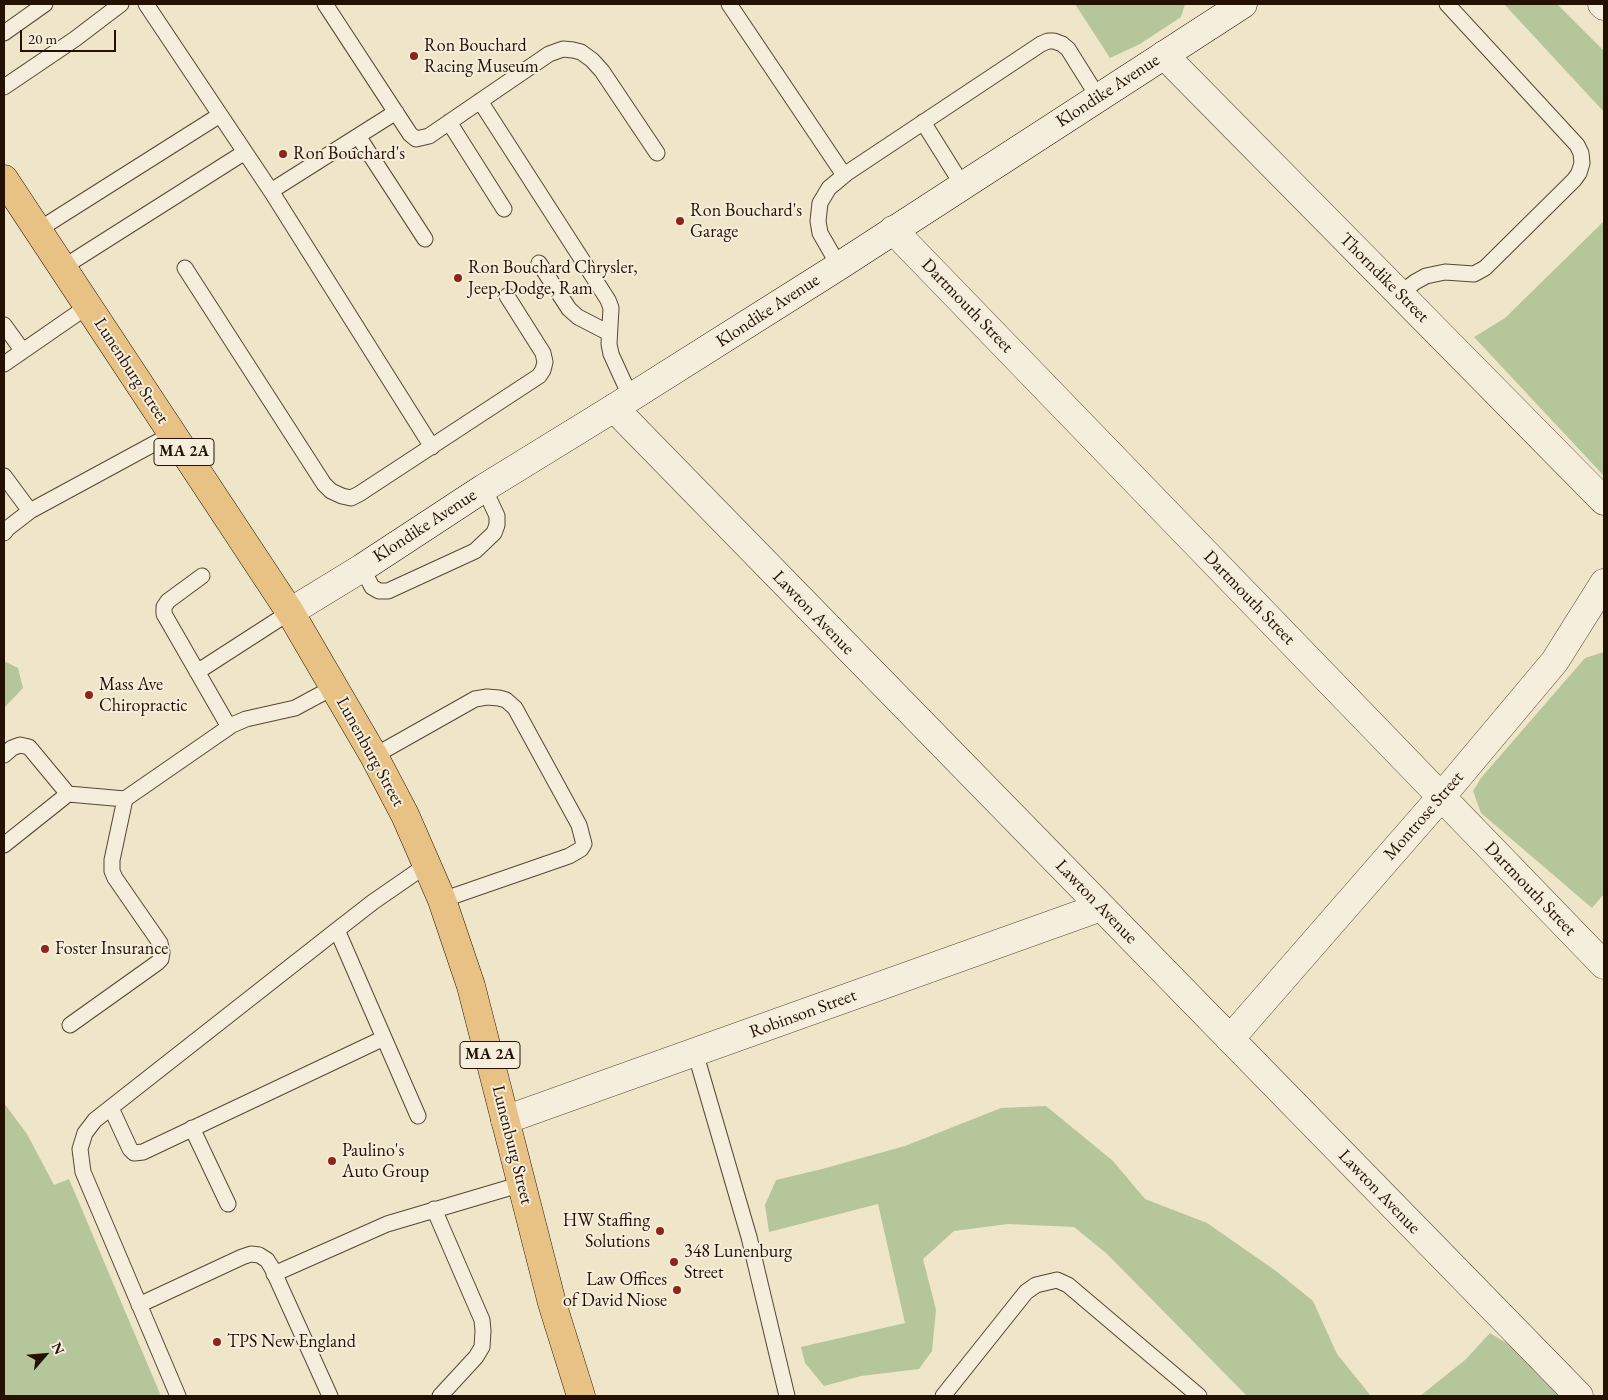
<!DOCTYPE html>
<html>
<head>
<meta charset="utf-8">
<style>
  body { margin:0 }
  #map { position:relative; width:1608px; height:1400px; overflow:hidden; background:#efe5c9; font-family:"EB Garamond",serif }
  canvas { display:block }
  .frame { position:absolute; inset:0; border:5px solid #241102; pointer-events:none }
  .north { position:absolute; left:20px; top:1330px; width:50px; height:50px; -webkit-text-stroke:4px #f5eedc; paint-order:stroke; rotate:63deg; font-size:14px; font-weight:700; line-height:20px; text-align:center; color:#241102 }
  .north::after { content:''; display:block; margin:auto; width:18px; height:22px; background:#241102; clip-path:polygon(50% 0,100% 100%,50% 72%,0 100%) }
  .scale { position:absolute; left:20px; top:30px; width:96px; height:22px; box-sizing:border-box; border:2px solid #241102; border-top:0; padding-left:6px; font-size:15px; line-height:18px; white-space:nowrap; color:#241102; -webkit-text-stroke:4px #f5eedc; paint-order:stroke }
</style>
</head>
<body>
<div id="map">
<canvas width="1608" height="1400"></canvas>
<div class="frame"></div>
<div class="north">N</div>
<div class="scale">20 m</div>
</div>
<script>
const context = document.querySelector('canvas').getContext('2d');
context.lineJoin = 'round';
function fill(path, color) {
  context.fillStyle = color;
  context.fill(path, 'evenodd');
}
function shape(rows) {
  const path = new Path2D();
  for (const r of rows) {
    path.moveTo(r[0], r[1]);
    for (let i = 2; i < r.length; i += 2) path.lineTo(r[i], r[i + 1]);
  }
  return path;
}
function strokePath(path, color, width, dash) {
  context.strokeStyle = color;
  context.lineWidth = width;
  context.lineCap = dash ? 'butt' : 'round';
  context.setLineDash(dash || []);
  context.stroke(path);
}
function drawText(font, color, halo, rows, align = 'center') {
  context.font = font + ' "EB Garamond",serif';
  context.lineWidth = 4;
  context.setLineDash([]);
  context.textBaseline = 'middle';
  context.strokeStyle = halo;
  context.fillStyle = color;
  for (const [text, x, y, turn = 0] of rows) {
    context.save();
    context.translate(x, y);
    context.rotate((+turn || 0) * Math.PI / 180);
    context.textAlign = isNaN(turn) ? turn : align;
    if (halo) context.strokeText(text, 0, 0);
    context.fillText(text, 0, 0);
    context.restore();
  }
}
fill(shape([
  [1075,4,1185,4,1181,17,1140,44,1110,58],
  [1504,4,1557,4,1604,51,1604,112],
  [1604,221,1604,476,1474,337,1505,318],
  [1604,652,1604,894,1592,908,1481,813,1473,791,1481,778,1585,658],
  [4,661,18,668,23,688,4,708],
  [4,1103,27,1134,54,1185,69,1179,161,1396,4,1396],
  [1046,1106,1113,1161,1145,1199,1207,1223,1276,1271,1313,1301,1337,1354,1371,1396,1247,1396,1106,1253,1074,1227,1008,1224,954,1231,923,1259,936,1310,932,1351,919,1369,861,1376,824,1386,805,1363,801,1347,905,1323,878,1204,769,1232,765,1205,776,1180,822,1169,905,1146,1001,1108],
  [1490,1333,1508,1344,1568,1396,1420,1396,1465,1360]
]), '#b5c69a');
const lane = shape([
  [146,4,271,191,432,447],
  [325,4,410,134,416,139,429,136,549,54,563,49,573,50,581,52,592,60,602,71,657,153],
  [729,4,844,175],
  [4,33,45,4],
  [4,87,75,39,121,4],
  [480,101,608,300,611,308,609,344,611,354,631,398],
  [449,122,504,209],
  [923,122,963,186],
  [358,136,425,239],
  [271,191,396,112],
  [38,230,220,115],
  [539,263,569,309,578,317,609,333],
  [839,266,820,233,818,221,820,203,829,188,847,173,1041,44,1048,41,1054,41,1062,44,1068,49,1098,97],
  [62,268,245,152],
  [185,268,324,484,331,491,342,496,351,498,359,494,539,376,543,370,545,362,543,353,507,296],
  [1400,294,1415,282,1426,276,1445,272,1474,274,1485,268,1574,180,1579,173,1582,163,1581,153,1577,145,1447,4],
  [4,325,22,350],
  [4,364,88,306],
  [4,476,30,511],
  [4,533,8,528,30,511,172,434],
  [362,568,372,587,379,591,388,591,475,551,494,533,497,525,497,516,484,488],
  [202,576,168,601,164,607,164,614,229,727],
  [197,672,290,612],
  [4,755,12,748,20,745,29,747,68,794],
  [374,756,475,699,487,697,499,698,506,700,515,708,579,825,584,844,581,849,569,856,442,900],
  [4,845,68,794,125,799,232,725,246,719,295,708,334,687],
  [337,930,418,1116],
  [70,1025,157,963,161,959,162,952,160,943,115,878,112,871,112,860,125,799],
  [695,1052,749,1237,787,1396],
  [111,1108,130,1149,134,1153,143,1152,384,1038],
  [192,1128,228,1204],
  [434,1209,482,1320,483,1331,482,1347,476,1357,440,1396],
  [274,1274,387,1224,522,1184],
  [139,1305,242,1257,251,1254,259,1255,267,1260,272,1268,330,1396],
  [178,1396,83,1172,80,1149,85,1133,95,1120,337,930,373,902,428,864],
  [943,1396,1026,1292,1036,1285,1057,1280,1068,1285,1199,1396]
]);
const street = shape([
  [1602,4,1604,6],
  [1164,55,1604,501],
  [893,230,1604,965],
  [614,408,1579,1396],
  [1230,1039,1441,797,1555,661,1604,583],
  [505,1120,1101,907]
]);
const secondary = shape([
  [290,612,362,568,484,488,614,408,839,266,1243,4]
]);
const primary = shape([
  [4,179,290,612,374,756,405,815,442,900,471,986,552,1303,581,1396]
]);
strokePath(lane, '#574634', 17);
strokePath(street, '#574634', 29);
strokePath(secondary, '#241102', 29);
strokePath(primary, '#241102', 29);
strokePath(lane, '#f5eedc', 15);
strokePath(street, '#f5eedc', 28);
strokePath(secondary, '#f5eedc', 28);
strokePath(primary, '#e8c284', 28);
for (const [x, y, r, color] of [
  [414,56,5,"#8f2418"],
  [283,154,5,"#8f2418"],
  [680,221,5,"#8f2418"],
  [458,278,5,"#8f2418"],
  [89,695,5,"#8f2418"],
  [45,949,5,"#8f2418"],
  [332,1161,5,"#8f2418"],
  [660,1231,5,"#8f2418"],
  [674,1262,5,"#8f2418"],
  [677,1290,5,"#8f2418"],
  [217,1342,5,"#8f2418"]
]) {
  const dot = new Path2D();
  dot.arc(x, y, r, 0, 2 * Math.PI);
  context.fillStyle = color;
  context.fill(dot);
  strokePath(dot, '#f5eedc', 2);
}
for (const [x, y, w] of [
  [184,452,60],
  [490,1055,60]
]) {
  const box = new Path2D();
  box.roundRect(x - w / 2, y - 13.5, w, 27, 4);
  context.fillStyle = '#f5eedc';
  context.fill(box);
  strokePath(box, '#241102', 1);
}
drawText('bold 16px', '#241102', null, [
  ["MA 2A",184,452],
  ["MA 2A",490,1055]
]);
drawText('18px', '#241102', '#f5eedc', [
  ["Ron Bouchard",424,46],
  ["Racing Museum",424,67],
  ["Ron Bouchard's",293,154],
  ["Ron Bouchard's",690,211],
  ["Garage",690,232],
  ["Ron Bouchard Chrysler,",468,268],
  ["Jeep, Dodge, Ram",468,289],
  ["Mass Ave",99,685],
  ["Chiropractic",99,706],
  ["Foster Insurance",55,949],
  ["Paulino's",342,1151],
  ["Auto Group",342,1172],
  ["HW Staffing",650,1221,"right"],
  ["Solutions",650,1242,"right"],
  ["348 Lunenburg",684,1252],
  ["Street",684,1273],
  ["Law Offices",667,1280,"right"],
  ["of David Niose",667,1301,"right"],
  ["TPS New England",227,1342]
], 'left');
drawText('18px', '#241102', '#f5eedc', [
  ["Klondike Avenue",1108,91,-33],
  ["Thorndike Street",1384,278,45],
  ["Dartmouth Street",967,306,46],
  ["Klondike Avenue",768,311,-33],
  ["Lunenburg Street",131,371,57],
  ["Klondike Avenue",425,526,-33],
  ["Dartmouth Street",1249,598,46],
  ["Lawton Avenue",813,613,46],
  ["Lunenburg Street",370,752,61],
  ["Montrose Street",1424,816,-49],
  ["Dartmouth Street",1530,889,46],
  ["Lawton Avenue",1096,902,46],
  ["Robinson Street",803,1014,-20],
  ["Lunenburg Street",512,1145,76],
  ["Lawton Avenue",1379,1192,46]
]);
</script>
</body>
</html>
